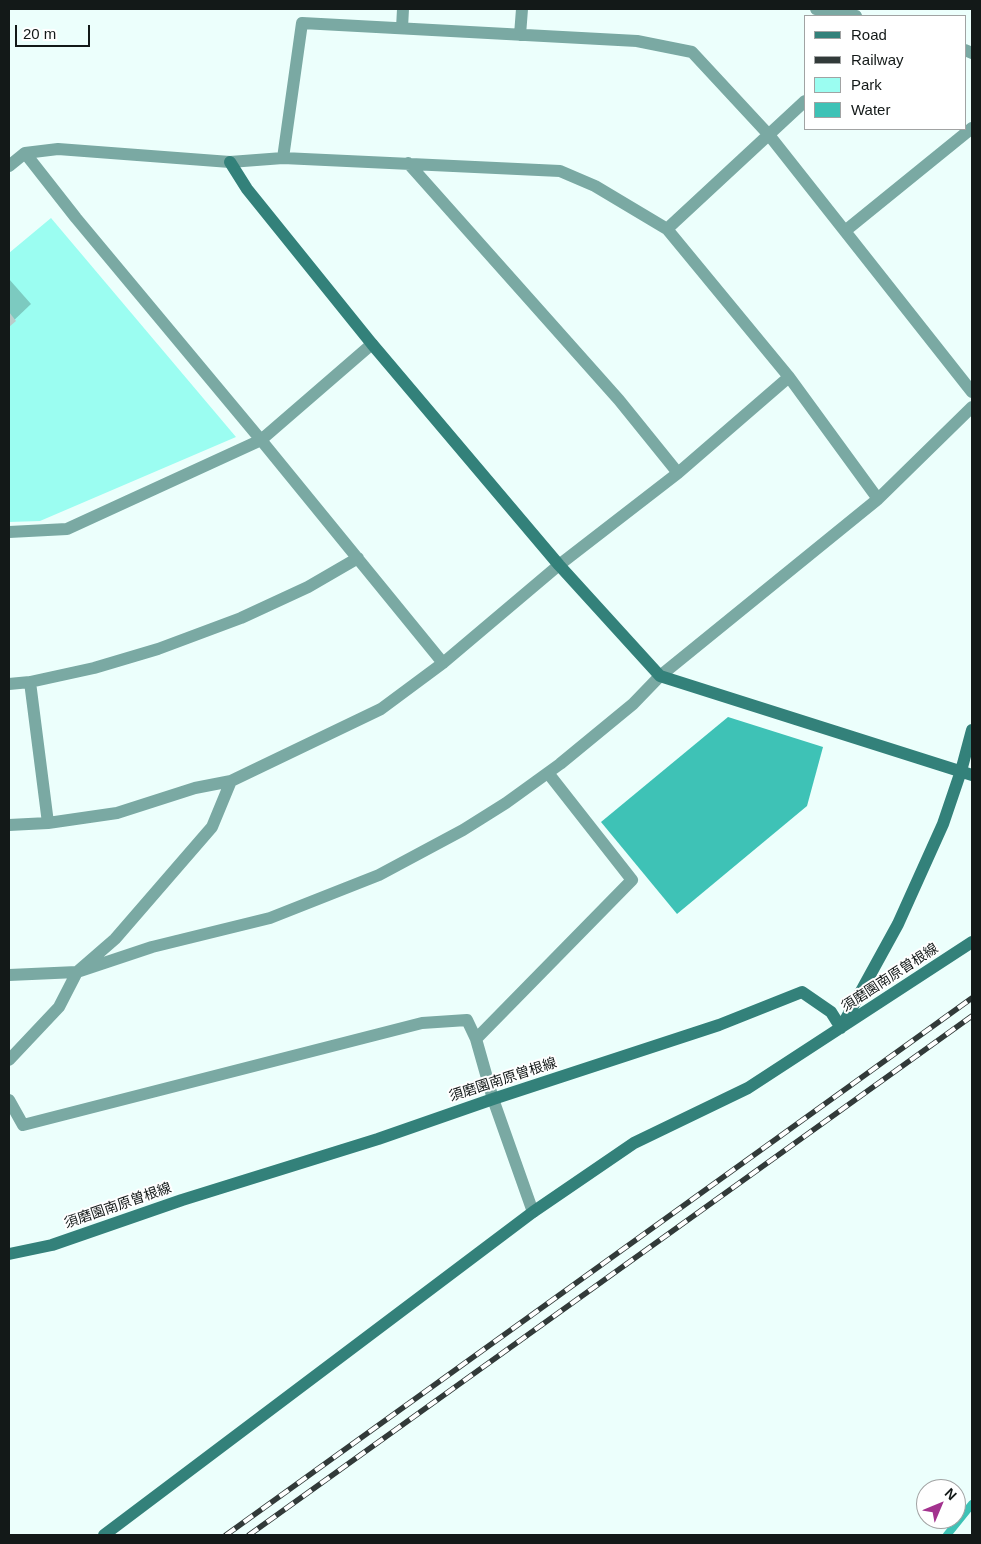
<!DOCTYPE html>
<html>
<head>
<meta charset="utf-8">
<style>
  body { margin:0 }
  #map { position:relative; width:981px; height:1544px; overflow:hidden; background:#ecfffc; font-family:Helvetica,sans-serif }
  canvas { display:block }
  .frame { position:absolute; inset:0; border:10px solid #131918; pointer-events:none }
  .legend { position:absolute; left:804px; top:15px; width:162px; height:115px; box-sizing:border-box; background:#fff; border:1px solid #a1a3a3; margin:0; padding:6px 9px; list-style:none; font-size:15px; color:#131918 }
  .legend li { display:flex; align-items:center; gap:10px; height:25px }
  .legend b { width:25px; border:1px solid #a1a3a3 }
  .north { position:absolute; left:916px; top:1479px; width:50px; height:50px; box-sizing:border-box; background:#fff; border:1px solid #a1a3a3; border-radius:50%; rotate:45deg; font-size:14px; font-weight:700; line-height:20px; text-align:center; color:#131918 }
  .north::after { content:''; display:block; margin:auto; width:18px; height:22px; background:#a3328e; clip-path:polygon(50% 0,100% 100%,50% 72%,0 100%) }
  .scale { position:absolute; left:15px; top:25px; width:75px; height:22px; box-sizing:border-box; border:2px solid #131918; border-top:0; padding-left:6px; font-size:15px; line-height:18px; white-space:nowrap; color:#131918; -webkit-text-stroke:4px #fff; paint-order:stroke }
</style>
</head>
<body>
<div id="map">
<canvas width="981" height="1544"></canvas>
<div class="frame"></div>
<ul class="legend">
<li><b style="height:6px;background:#33817a"></b>Road</li>
<li><b style="height:6px;background:#323a39"></b>Railway</li>
<li><b style="height:14px;background:#9bfdf1"></b>Park</li>
<li><b style="height:14px;background:#3ec2b6"></b>Water</li>
</ul>
<div class="north">N</div>
<div class="scale">20 m</div>
</div>
<script>
const context = document.querySelector('canvas').getContext('2d');
context.lineJoin = 'round';
function fill(path, color) {
  context.fillStyle = color;
  context.fill(path, 'evenodd');
}
function shape(rows) {
  const path = new Path2D();
  for (const r of rows) {
    path.moveTo(r[0], r[1]);
    for (let i = 2; i < r.length; i += 2) path.lineTo(r[i], r[i + 1]);
  }
  return path;
}
function strokePath(path, color, width, dash) {
  context.strokeStyle = color;
  context.lineWidth = width;
  context.lineCap = dash ? 'butt' : 'round';
  context.setLineDash(dash || []);
  context.stroke(path);
}
function drawText(font, color, halo, rows, align = 'center') {
  context.font = font + ' Helvetica,"Noto Sans JP",sans-serif';
  context.lineWidth = 4;
  context.setLineDash([]);
  context.textBaseline = 'middle';
  context.strokeStyle = halo;
  context.fillStyle = color;
  for (const [text, x, y, turn = 0] of rows) {
    context.save();
    context.translate(x, y);
    context.rotate((+turn || 0) * Math.PI / 180);
    context.textAlign = isNaN(turn) ? turn : align;
    if (halo) context.strokeText(text, 0, 0);
    context.fillText(text, 0, 0);
    context.restore();
  }
}
fill(shape([
  [51,218,236,437,40,521,9,522,9,253]
]), '#9bfdf1');
fill(shape([
  [728,717,823,747,807,806,677,914,601,822]
]), '#3ec2b6');
fill(shape([
  [9,279,31,304,9,325]
]), '#0003');
strokePath(shape([
  [947,1535,972,1504]
]), '#3ec2b6', 8);
fill(shape([
  [9,312,16,321,9,327]
]), '#baccca');
strokePath(shape([
  [816,9,856,16],
  [402,28,403,9],
  [520,35,522,9],
  [965,50,972,53],
  [25,153,76,218,261,440,443,663],
  [283,158,302,23,637,41,692,52,769,135,972,392],
  [408,163,619,400,678,473],
  [9,166,25,153,58,149,230,162,283,158,560,171,595,186,667,229,789,377,878,499],
  [667,229,805,101],
  [845,231,972,128],
  [9,532,67,529,261,440,372,344],
  [30,682,48,823],
  [9,684,30,682,94,668,158,649,241,618,308,587,358,558],
  [9,825,48,823,117,813,195,788,231,781,381,709,443,663,559,565,678,473,789,377],
  [9,975,77,972,152,947,270,918,379,875,463,830,506,803,560,764,633,704,660,676,878,499,972,407],
  [476,1039,632,880,548,773],
  [9,1060,59,1007,77,972,115,939,212,827,231,781],
  [9,1100,23,1125,422,1023,467,1020,476,1039,493,1099,533,1212]
]), '#7aa9a3', 12);
strokePath(shape([
  [230,162,247,189,372,344,559,565,660,676,972,775],
  [842,1026,898,924,943,824,961,771,972,730],
  [9,1254,52,1245,182,1200,378,1139,493,1099,719,1025,802,992,831,1012,841,1028],
  [104,1535,533,1212,634,1143,748,1088,972,942]
]), '#33817a', 12);
const rail = shape([
  [226,1535,972,998],
  [249,1535,972,1016]
]);
strokePath(rail, '#323a39', 5.5);
strokePath(rail, '#fff', 4, [11]);
drawText('14px', '#131918', '#fff', [
  ["須磨園南原曽根線",890,978,-33],
  ["須磨園南原曽根線",503,1080,-18],
  ["須磨園南原曽根線",118,1206,-19]
]);
</script>
</body>
</html>
